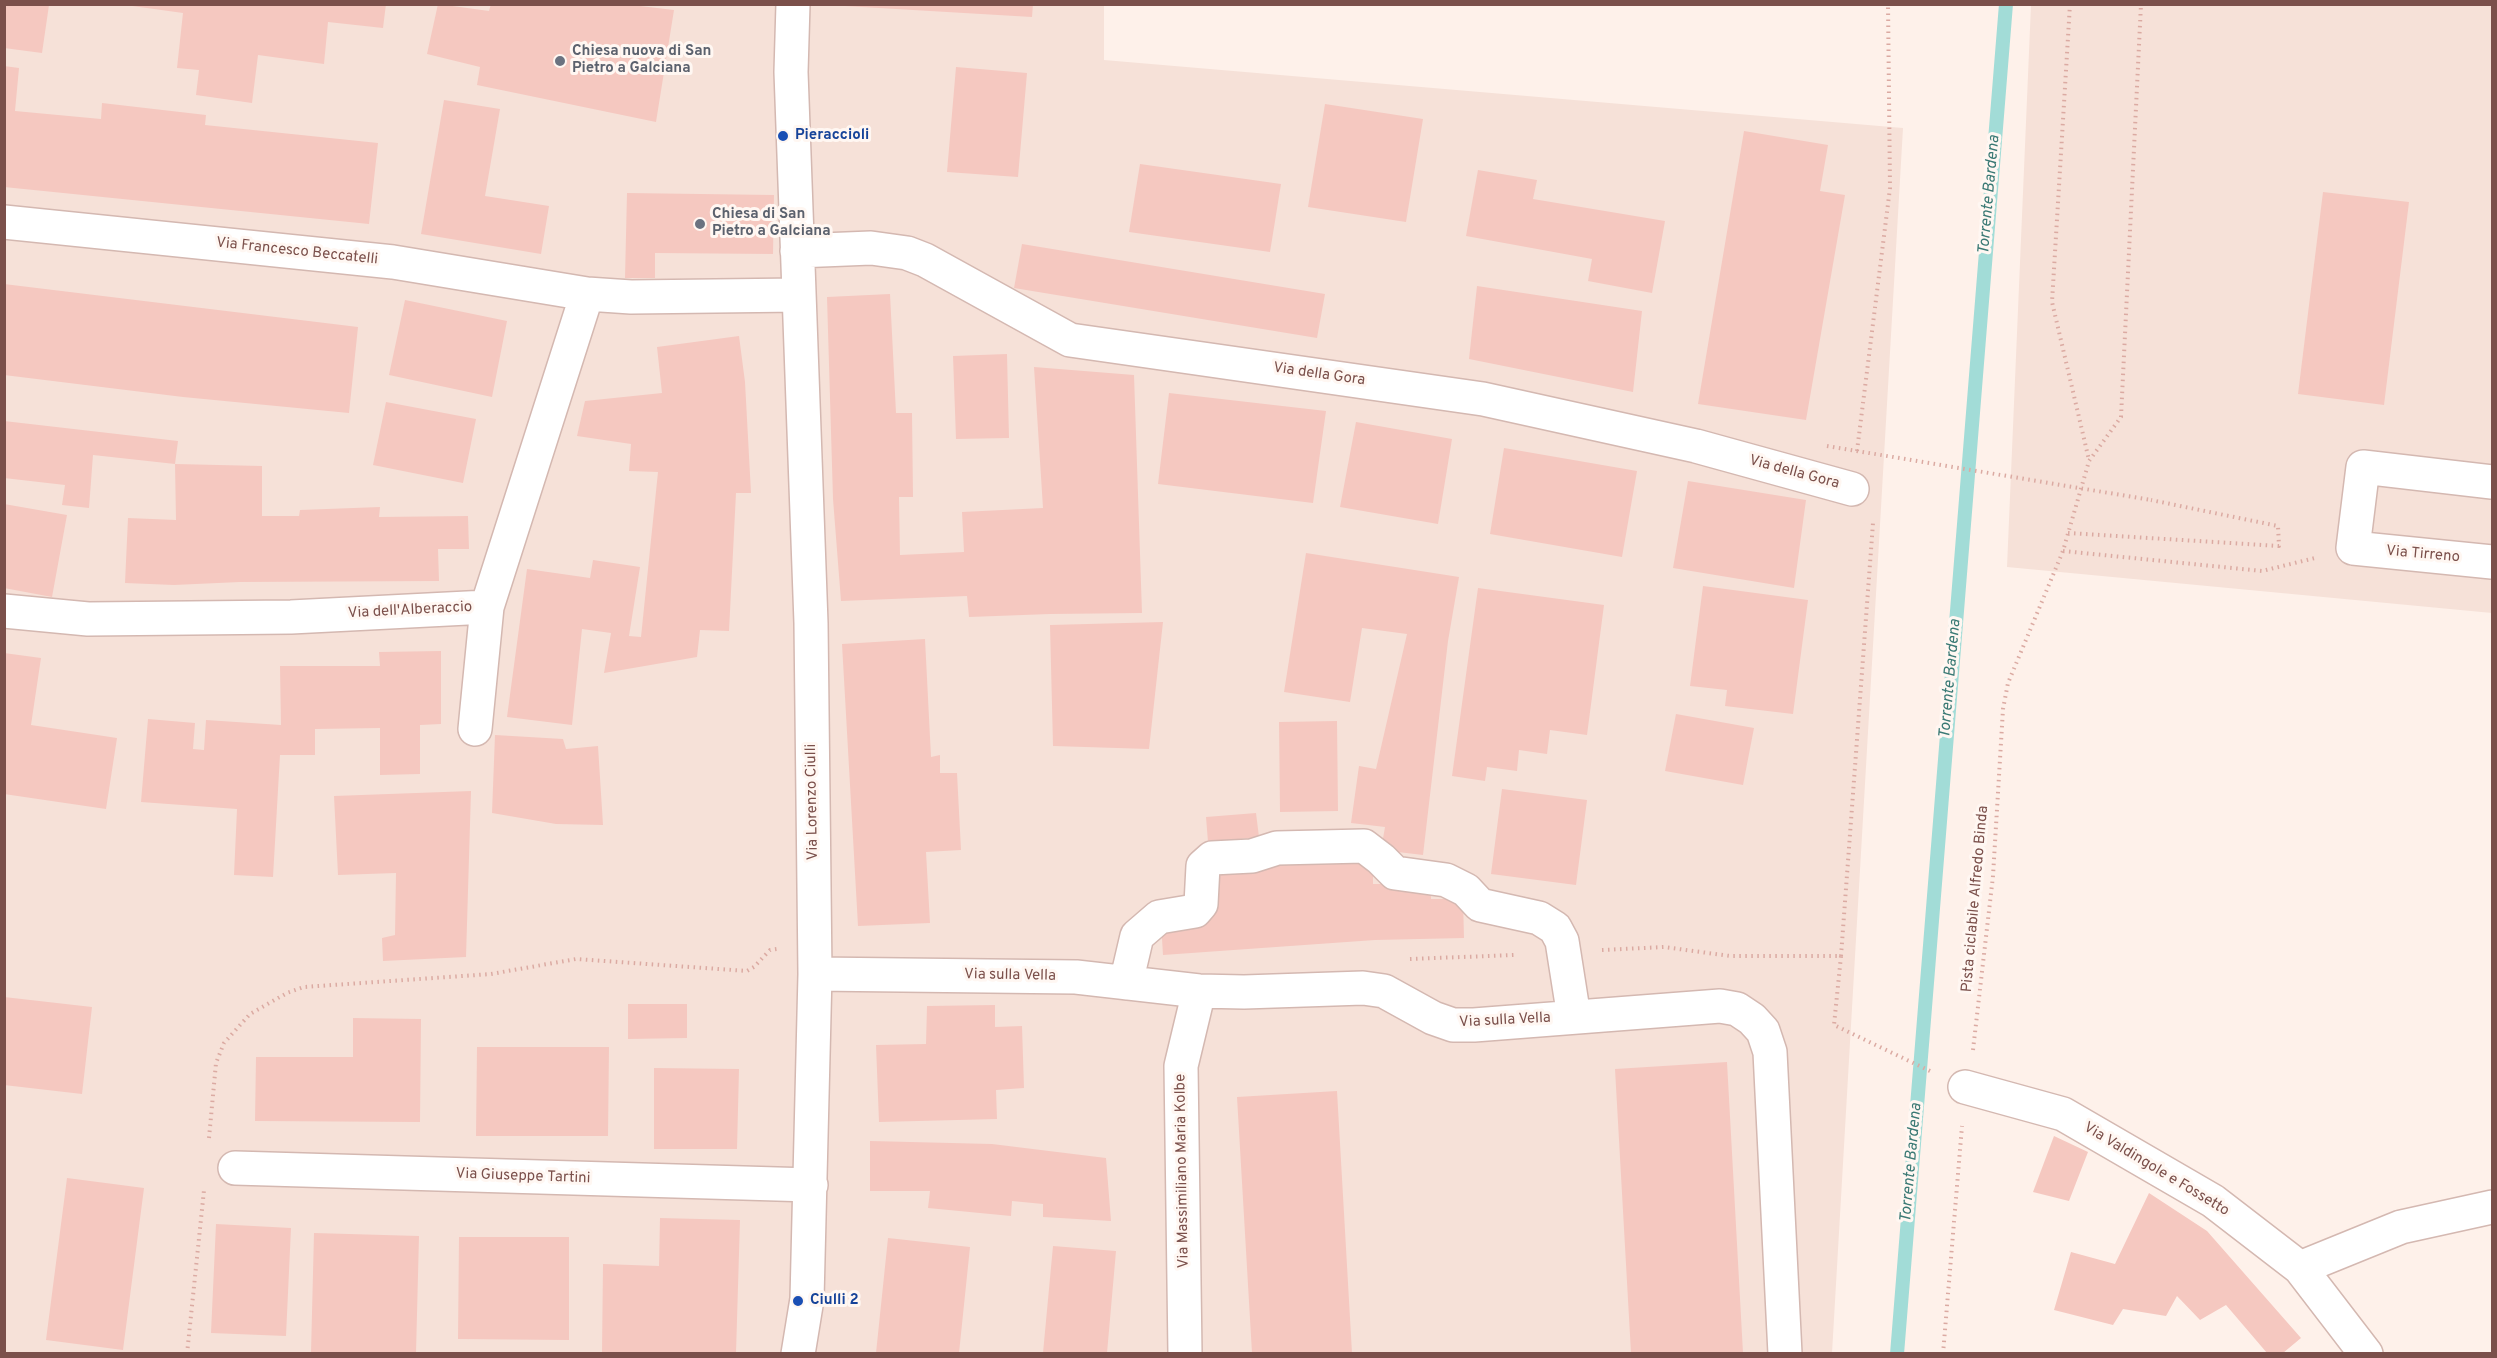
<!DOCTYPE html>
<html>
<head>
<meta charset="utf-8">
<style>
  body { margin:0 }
  #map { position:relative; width:2497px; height:1358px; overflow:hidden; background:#fef1ea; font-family:Overpass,sans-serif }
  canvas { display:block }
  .frame { position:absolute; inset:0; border:6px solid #7b504b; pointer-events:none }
</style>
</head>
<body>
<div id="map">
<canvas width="2497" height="1358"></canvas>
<div class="frame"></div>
</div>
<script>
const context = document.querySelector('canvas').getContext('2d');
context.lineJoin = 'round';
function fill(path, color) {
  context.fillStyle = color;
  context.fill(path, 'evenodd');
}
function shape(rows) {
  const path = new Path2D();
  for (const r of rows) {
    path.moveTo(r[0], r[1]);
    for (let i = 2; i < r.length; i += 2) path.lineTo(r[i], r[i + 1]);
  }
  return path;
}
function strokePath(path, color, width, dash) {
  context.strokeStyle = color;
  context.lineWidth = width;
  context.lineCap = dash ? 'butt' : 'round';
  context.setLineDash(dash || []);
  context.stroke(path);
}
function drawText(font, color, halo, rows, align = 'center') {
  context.font = font + ' Overpass,sans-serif';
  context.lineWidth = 6;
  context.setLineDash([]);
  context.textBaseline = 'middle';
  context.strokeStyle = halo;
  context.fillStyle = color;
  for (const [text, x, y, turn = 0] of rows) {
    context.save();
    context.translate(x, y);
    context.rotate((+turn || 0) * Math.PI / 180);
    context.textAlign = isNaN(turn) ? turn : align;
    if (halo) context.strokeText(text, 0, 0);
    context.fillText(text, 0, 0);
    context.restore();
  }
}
fill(shape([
  [5,5,1104,5,1104,60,1903,128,1832,1353,5,1354],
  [2031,5,2492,5,2492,613,2007,567]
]), '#f6e1d8');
strokePath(shape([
  [1897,1354,2006,4]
]), '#a2dcd7', 14);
fill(shape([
  [118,4,386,4,383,28,328,22,324,64,258,55,252,103,196,95,199,70,177,68,183,13],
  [438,4,489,11,491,4,623,4,674,10,656,122,477,85,480,67,427,54],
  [845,4,1033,4,1032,17,845,6],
  [4,5,49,5,42,53,4,48],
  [4,66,19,68,15,111,101,119,102,103,206,115,205,125,378,143,369,224,4,187],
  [956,67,1027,73,1018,177,947,172],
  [444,100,500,109,485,196,549,206,541,254,421,234],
  [1325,104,1423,119,1406,222,1308,207],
  [1744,131,1828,145,1820,191,1845,195,1806,420,1698,404],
  [1140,164,1281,184,1270,252,1129,232],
  [1478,170,1537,180,1533,199,1665,221,1652,293,1588,281,1592,259,1466,236],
  [2323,192,2409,202,2384,405,2298,394],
  [627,193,774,195,773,254,655,253,655,278,625,278],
  [1022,244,1325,294,1317,338,1014,288],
  [4,284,358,327,349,413,183,397,4,375],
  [1477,286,1642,311,1633,392,1469,359],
  [890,294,896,413,912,413,913,497,899,497,900,555,964,552,962,512,1043,508,1034,367,1134,375,1142,613,1050,614,969,617,967,596,841,601,833,499,827,297],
  [405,300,507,321,492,397,389,375],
  [739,336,745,382,751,493,736,493,729,631,700,630,697,657,604,673,611,633,582,629,572,725,507,717,527,569,590,578,593,560,640,567,629,636,641,637,658,472,629,471,631,444,577,436,585,401,662,393,657,347],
  [1007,354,1009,438,956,439,953,356],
  [1169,393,1326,411,1313,503,1158,484],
  [386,402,476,419,463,483,373,465],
  [4,421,178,441,175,464,93,455,89,508,62,505,65,485,4,478],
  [1356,422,1452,439,1438,524,1340,507],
  [1504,448,1637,471,1622,557,1490,534],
  [175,464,262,466,262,516,299,516,300,510,380,507,379,517,468,516,469,549,438,549,439,581,240,582,174,585,125,583,128,518,176,520],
  [1688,481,1806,500,1794,588,1673,568],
  [4,504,67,515,52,597,4,588],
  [1306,553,1459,577,1448,641,1423,855,1381,850,1385,827,1351,823,1359,766,1376,769,1407,634,1362,628,1350,702,1284,692],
  [1703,586,1808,600,1793,714,1725,706,1727,690,1690,686],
  [1478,588,1604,605,1587,735,1550,730,1547,754,1519,750,1517,771,1487,767,1485,781,1452,776],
  [1163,622,1149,749,1053,746,1050,625],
  [925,639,931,757,940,755,940,773,957,773,961,850,926,852,930,923,858,926,842,644],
  [441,651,441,724,420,725,420,774,380,775,380,728,315,729,315,755,280,755,273,877,234,875,237,809,141,802,148,719,195,723,193,749,204,750,206,720,281,725,280,666,380,666,379,652],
  [4,653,41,658,31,725,117,738,106,809,4,794],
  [1676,714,1754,728,1743,785,1665,771],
  [1337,721,1338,811,1280,812,1279,722],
  [495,735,563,739,566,749,598,746,603,825,556,824,492,813],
  [1502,789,1587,800,1576,885,1491,874],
  [471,791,466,957,383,961,382,938,395,935,396,873,338,875,334,796],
  [1256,813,1259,837,1208,842,1206,817],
  [1373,859,1373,884,1431,884,1431,899,1463,899,1464,938,1375,940,1163,955,1161,922,1211,919,1208,866],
  [4,997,92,1007,82,1094,4,1085],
  [628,1004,687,1004,687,1038,628,1039],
  [995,1005,995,1027,1022,1026,1024,1088,996,1090,997,1119,879,1122,876,1045,926,1044,927,1006],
  [353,1018,421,1019,420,1122,255,1121,256,1057,353,1057],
  [477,1047,609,1047,608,1136,476,1136],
  [1727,1062,1743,1353,1631,1353,1615,1069],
  [654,1068,739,1069,737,1149,654,1149],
  [1337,1091,1352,1353,1252,1353,1237,1097],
  [2054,1136,2088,1152,2069,1201,2033,1192],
  [870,1141,992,1144,1106,1158,1111,1221,1043,1217,1043,1204,1012,1201,1011,1216,928,1208,930,1191,870,1191],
  [67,1178,144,1188,123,1350,46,1340],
  [2149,1193,2207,1231,2301,1338,2283,1353,2267,1353,2226,1305,2200,1320,2177,1296,2166,1316,2123,1309,2113,1325,2054,1310,2071,1252,2115,1264],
  [660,1218,740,1220,736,1353,602,1353,603,1264,659,1266],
  [216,1224,291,1228,286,1336,211,1333],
  [314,1233,419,1236,416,1353,311,1353],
  [459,1237,569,1237,569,1340,458,1339],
  [888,1238,970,1247,959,1353,876,1353],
  [1053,1246,1116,1251,1107,1353,1043,1353]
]), '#f5c8c0');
const minor = shape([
  [793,4,791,72,811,623,815,974,807,1299,798,1354],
  [4,222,393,262,587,294,631,297,799,295],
  [797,251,871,248,907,253,925,260,1070,340,1483,399,1696,446,1852,489],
  [2492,482,2363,467,2353,548,2492,562],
  [4,611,88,619,291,617,487,607,587,294],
  [475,729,487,607],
  [815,974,1076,977,1199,991,1244,992,1363,988,1384,991,1433,1018,1453,1025,1474,1025,1720,1006,1737,1009,1752,1019,1763,1031,1770,1052,1785,1354],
  [1126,983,1137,936,1159,917,1195,911,1201,904,1203,866,1212,858,1252,856,1277,848,1364,846,1381,859,1395,873,1446,880,1466,890,1480,905,1539,918,1555,928,1562,941,1574,1017],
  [1965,1087,2063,1114,2213,1201,2300,1268,2366,1354],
  [235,1168,811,1185],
  [2300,1268,2401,1227,2492,1207],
  [1185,1354,1181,1066,1199,991]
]);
strokePath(minor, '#d4b8b1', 36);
strokePath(shape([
  [2070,4,2052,302,2089,460],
  [1857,451,1890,188,1888,4],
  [2068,533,2279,546,2278,526,2151,500],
  [2063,551,2262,571,2315,558],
  [1602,950,1664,947,1730,956,1841,956,1834,1025,1930,1071],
  [1841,956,1873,523],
  [1410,959,1514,955],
  [1973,1050,1993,876,2003,709,2008,683,2063,551,2089,461,2121,417,2141,4],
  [209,1138,216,1063,224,1043,250,1014,287,993,304,987,491,974,576,959,747,971,754,967,770,950,777,949],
  [187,1354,204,1190],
  [1943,1354,1962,1126]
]), '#dbaaa2', 4, [1.5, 4.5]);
strokePath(minor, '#fff', 33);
strokePath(shape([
  [1827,446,2151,500]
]), '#dbaaa2', 4, [1.5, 4.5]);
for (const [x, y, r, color] of [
  [560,61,6,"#6b7280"],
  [783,136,6,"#1a4fb4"],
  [700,224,6,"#6b7280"],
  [798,1301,6,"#1a4fb4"]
]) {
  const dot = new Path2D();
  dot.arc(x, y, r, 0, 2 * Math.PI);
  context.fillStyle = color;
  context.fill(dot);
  strokePath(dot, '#fff7f2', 2);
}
drawText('bold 15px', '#5b616d', '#fff7f2', [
  ["Chiesa nuova di San",572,52],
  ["Pietro a Galciana",572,69],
  ["Chiesa di San",712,215],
  ["Pietro a Galciana",712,232]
], 'left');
drawText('bold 15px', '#164399', '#fff7f2', [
  ["Pieraccioli",795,136],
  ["Ciulli 2",810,1301]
], 'left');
drawText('15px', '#7b504b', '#fff7f2', [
  ["Via Francesco Beccatelli",297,252,6],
  ["Via della Gora",1319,375,8],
  ["Via della Gora",1794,473,15],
  ["Via Tirreno",2423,555,5],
  ["Via dell'Alberaccio",410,611,-3],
  ["Via Lorenzo Ciulli",813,802,-91],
  ["Pista ciclabile Alfredo Binda",1976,899,-85],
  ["Via sulla Vella",1010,976,1],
  ["Via sulla Vella",1505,1021,-3],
  ["Via Valdingole e Fossetto",2156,1170,31],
  ["Via Massimiliano Maria Kolbe",1183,1171,-91],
  ["Via Giuseppe Tartini",523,1177,2]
]);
drawText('italic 16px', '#3a7974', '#fff7f2', [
  ["Torrente Bardena",1990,195,-85],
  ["Torrente Bardena",1951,679,-85],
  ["Torrente Bardena",1912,1163,-85]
]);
</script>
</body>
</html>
